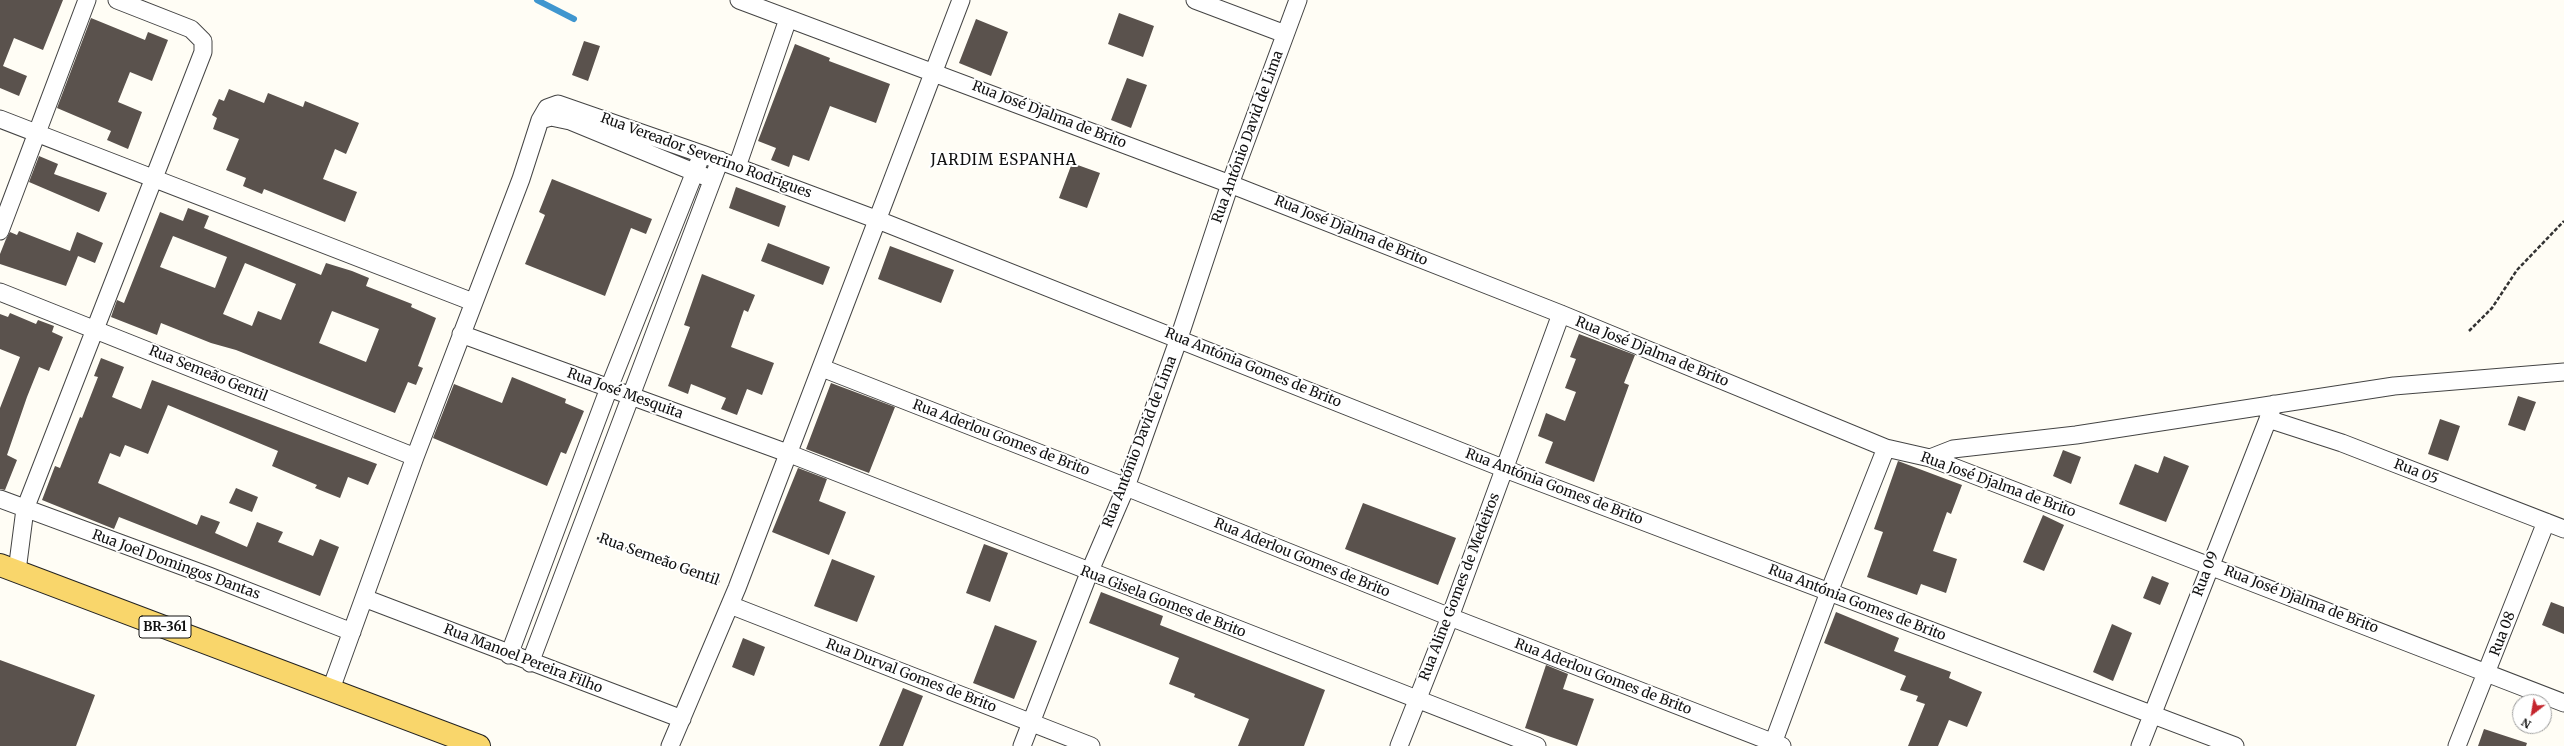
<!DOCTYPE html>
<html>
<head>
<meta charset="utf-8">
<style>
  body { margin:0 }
  #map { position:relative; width:2564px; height:746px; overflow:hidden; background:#fffdf5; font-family:Merriweather,serif }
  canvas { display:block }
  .north { position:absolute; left:2512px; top:694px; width:40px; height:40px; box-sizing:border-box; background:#fff; border:1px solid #a0a0a0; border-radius:50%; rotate:211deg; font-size:11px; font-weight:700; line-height:16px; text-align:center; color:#111 }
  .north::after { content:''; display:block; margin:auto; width:14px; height:18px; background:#c4262e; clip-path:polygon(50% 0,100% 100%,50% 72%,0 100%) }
</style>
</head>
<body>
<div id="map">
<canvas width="2564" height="746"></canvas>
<div class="north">N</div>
</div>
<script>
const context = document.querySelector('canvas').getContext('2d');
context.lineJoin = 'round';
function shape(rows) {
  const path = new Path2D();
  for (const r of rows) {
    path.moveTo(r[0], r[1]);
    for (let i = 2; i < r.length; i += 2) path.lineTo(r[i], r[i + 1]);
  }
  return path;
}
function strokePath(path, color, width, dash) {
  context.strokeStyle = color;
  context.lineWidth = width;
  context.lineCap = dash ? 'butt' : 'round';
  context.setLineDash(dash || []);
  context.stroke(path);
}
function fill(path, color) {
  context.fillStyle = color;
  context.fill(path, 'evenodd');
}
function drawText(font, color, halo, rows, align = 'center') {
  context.font = font + ' Merriweather,serif';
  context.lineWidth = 4;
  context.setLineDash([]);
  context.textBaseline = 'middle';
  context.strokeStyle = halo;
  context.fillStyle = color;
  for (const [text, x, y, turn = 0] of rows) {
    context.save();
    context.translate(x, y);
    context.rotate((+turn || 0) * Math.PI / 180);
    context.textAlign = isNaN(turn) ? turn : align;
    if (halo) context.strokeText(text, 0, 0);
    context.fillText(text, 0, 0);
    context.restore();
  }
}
strokePath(shape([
  [537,0,574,19]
]), '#3f96cf', 6);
fill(shape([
  [0,0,63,0,43,50,14,38,3,66,27,76,19,96,0,88],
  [1119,13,1154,26,1143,57,1108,44],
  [91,18,145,40,148,32,168,40,152,81,130,72,118,102,142,112,128,149,107,140,111,131,57,108],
  [976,19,1008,32,991,76,959,63],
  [584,41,600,46,588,81,572,75],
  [795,44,830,58,829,61,890,84,876,123,830,106,809,161,793,155,789,167,771,160,776,148,758,141],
  [1127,78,1147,85,1131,128,1111,120],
  [229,89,264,103,268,93,303,107,305,101,359,123,346,154,335,149,323,179,357,192,345,222,264,189,262,194,243,186,246,178,226,170,239,139,213,129,217,118,212,115,219,99,224,101],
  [39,156,58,164,54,174,107,193,99,212,29,182],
  [1072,163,1100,173,1087,208,1059,198],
  [552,179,652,219,646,234,631,228,605,296,525,264,545,215,539,212],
  [736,187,786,206,779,227,729,208],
  [188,208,209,216,204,228,321,275,326,263,352,271,369,278,366,286,412,304,411,307,436,318,418,366,423,368,416,385,408,382,395,413,236,350,211,343,161,323,157,335,111,317,117,300,124,303,160,212,183,221],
  [173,236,227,257,215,288,160,267],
  [245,263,296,284,281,320,258,311,252,326,223,314],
  [332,311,379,329,366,362,319,343],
  [19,231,70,251,77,232,103,243,95,263,78,256,66,286,0,264,0,254,6,239,10,232,17,235],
  [768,243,830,267,823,285,761,261],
  [890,246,954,270,941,303,878,279],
  [702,274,755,295,748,312,744,310,731,347,774,363,762,395,747,389,737,415,721,409,726,398,691,384,688,394,668,386,690,327,684,325],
  [10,313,36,324,38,320,54,326,52,332,63,337,49,371,39,367,27,397,7,455,17,460,5,490,0,489,0,408,20,357,0,349,0,314,8,317],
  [1579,334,1635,355,1624,383,1629,385,1594,482,1545,463,1553,442,1538,436,1546,413,1565,421,1576,392,1565,388,1576,359,1570,357],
  [101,358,124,367,112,397,141,409,152,380,377,464,368,485,348,477,340,498,315,488,317,485,272,466,278,451,168,405,148,454,125,445,120,457,110,453,98,483,197,525,201,515,220,522,215,533,247,547,257,522,283,532,278,542,313,556,320,539,339,547,320,596,119,517,114,529,42,500,55,466,60,468,80,417,82,418,98,377,94,376],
  [512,377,566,399,565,403,584,411,566,454,561,452,547,486,433,438,454,384,502,403],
  [831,383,895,407,869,473,806,449],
  [2518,396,2536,402,2525,431,2508,425],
  [2440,419,2460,426,2448,461,2428,454],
  [2063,450,2081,457,2071,484,2053,476],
  [2164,456,2189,466,2166,522,2119,504,2135,464,2158,473],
  [1898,461,1962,485,1951,514,1947,512,1933,551,1957,559,1946,593,1921,584,1917,595,1867,577,1883,532,1874,529],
  [798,468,827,479,819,501,846,512,829,555,772,532],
  [236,488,258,497,252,512,229,503],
  [1363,503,1456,538,1438,585,1345,549],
  [2043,515,2064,525,2044,571,2023,562],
  [984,544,1008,553,990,602,966,593],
  [832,559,875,576,857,622,814,606],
  [2152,576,2169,583,2160,605,2143,598],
  [1101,592,1163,616,1160,625,1325,690,1304,746,1238,746,1249,719,1194,697,1195,694,1169,684,1179,658,1089,623],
  [2551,602,2564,607,2564,634,2542,625],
  [1836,612,1899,638,1894,651,1951,672,1949,678,1982,692,1967,727,1949,720,1938,746,1908,746,1925,704,1916,701,1918,696,1900,690,1906,676,1824,643],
  [2112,624,2132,633,2113,681,2093,672],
  [995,625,1037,641,1014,699,973,683],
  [743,638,765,647,754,676,732,667],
  [0,660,95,695,76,746,0,746],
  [1546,665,1568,674,1563,689,1594,699,1577,746,1525,728],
  [903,688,923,696,903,746,879,746],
  [2484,729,2527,743,2526,746,2478,746]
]), '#5a524d');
const street = shape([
  [739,0,1230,184,1561,314,1886,448,1930,458,2564,703],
  [1195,0,1285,34],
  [0,119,473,302],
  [540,120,551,117,570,121,706,177],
  [737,167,788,19],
  [0,231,87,0],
  [0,292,415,457],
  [461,334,790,454,1537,746],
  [822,368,1126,487,1450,617,1782,746],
  [2268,419,2342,443,2564,529],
  [1930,458,1953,449,2076,435,2394,386,2564,372],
  [0,499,209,576,352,632],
  [17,571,25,509,203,52,203,41,191,29,117,0],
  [364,598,682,719],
  [730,605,1091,746],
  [509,655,609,388,702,154],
  [530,663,720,160],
  [331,689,415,457,521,179,540,120,547,108,558,104,702,154,878,220,1505,469,2235,746],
  [670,746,737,588,961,0],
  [1022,746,1089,573,1126,487,1179,338,1230,184,1298,0],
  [1399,746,1450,617,1561,314],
  [1772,746,1829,592,1886,448],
  [2140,746,2274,404],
  [2457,746,2546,522]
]);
const primary = shape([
  [0,565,479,746]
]);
strokePath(street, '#444', 19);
strokePath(primary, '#222', 24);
strokePath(shape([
  [2469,331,2492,308,2517,270,2564,221],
  [597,538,720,582]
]), '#333', 2.5, [4, 2]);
strokePath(street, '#fff', 17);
strokePath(primary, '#f9d66b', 22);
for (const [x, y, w] of [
  [165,627,52]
]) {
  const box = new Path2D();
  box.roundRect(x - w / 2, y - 11, w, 22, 3);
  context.fillStyle = '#fff';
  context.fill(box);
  strokePath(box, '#111', 1);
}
drawText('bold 13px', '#111', null, [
  ["BR-361",165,627]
]);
drawText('14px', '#111', '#fff', [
  ["Rua José Djalma de Brito",1049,115,21],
  ["Rua António David de Lima",1248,137,-70],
  ["Rua Vereador Severino Rodrigues",706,156,20],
  ["Rua José Djalma de Brito",1351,231,22],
  ["Rua José Djalma de Brito",1652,352,22],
  ["Rua Antónia Gomes de Brito",1253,368,22],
  ["Rua Semeão Gentil",208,374,22],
  ["Rua José Mesquita",625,394,20],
  ["Rua Aderlou Gomes de Brito",1001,438,21],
  ["Rua António David de Lima",1140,442,-69],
  ["Rua 05",2416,472,21],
  ["Rua José Djalma de Brito",1998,485,20],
  ["Rua Antónia Gomes de Brito",1554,487,21],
  ["Rua Aderlou Gomes de Brito",1302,558,22],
  ["Rua Semeão Gentil",659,560,20],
  ["Rua Joel Domingos Dantas",176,565,20],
  ["Rua 09",2206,574,-69],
  ["Rua Aline Gomes de Medeiros",1460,587,-69],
  ["Rua José Djalma de Brito",2301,600,21],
  ["Rua Gisela Gomes de Brito",1163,602,21],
  ["Rua Antónia Gomes de Brito",1857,603,21],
  ["Rua 08",2503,634,-69],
  ["Rua Manoel Pereira Filho",523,659,21],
  ["Rua Durval Gomes de Brito",911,676,21],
  ["Rua Aderlou Gomes de Brito",1603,677,21]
]);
context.letterSpacing = '1px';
drawText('15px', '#111', '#fff', [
  ["JARDIM ESPANHA",1004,161]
]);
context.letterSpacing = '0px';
</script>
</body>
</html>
